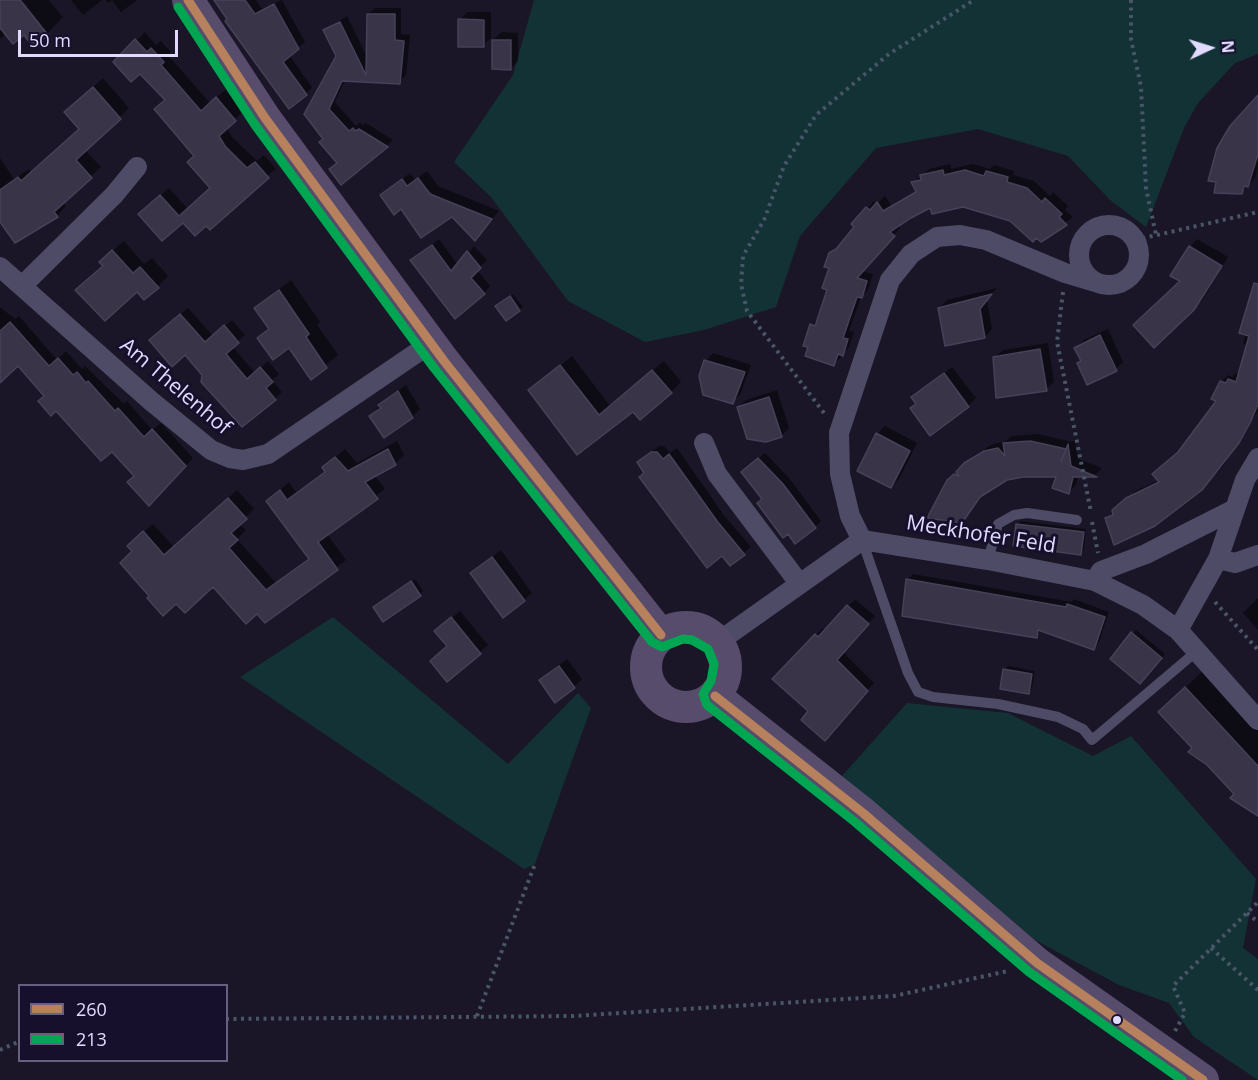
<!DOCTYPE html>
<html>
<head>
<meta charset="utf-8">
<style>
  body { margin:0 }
  #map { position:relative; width:1258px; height:1080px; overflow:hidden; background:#1a1627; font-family:"Open Sans",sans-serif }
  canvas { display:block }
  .legend { position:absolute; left:18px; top:984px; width:210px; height:78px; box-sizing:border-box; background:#16102d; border:2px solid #676181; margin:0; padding:8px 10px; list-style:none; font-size:18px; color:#e1dbff }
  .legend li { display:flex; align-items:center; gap:12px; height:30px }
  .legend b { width:30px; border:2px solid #676181 }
  .north { position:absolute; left:1180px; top:18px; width:60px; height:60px; -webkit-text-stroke:4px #16102d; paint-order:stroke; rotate:86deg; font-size:16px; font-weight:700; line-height:24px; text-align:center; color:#e1dbff }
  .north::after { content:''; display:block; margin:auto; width:21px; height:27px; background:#e1dbff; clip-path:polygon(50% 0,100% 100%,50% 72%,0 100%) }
  .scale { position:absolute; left:18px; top:30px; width:160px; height:27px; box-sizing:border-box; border:3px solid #e1dbff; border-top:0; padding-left:8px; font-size:18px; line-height:21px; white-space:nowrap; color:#e1dbff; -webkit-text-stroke:4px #16102d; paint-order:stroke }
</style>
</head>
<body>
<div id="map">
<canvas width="1258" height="1080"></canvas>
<ul class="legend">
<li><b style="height:8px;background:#b6815c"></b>260</li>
<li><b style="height:8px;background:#00a651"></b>213</li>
</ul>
<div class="north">N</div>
<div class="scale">50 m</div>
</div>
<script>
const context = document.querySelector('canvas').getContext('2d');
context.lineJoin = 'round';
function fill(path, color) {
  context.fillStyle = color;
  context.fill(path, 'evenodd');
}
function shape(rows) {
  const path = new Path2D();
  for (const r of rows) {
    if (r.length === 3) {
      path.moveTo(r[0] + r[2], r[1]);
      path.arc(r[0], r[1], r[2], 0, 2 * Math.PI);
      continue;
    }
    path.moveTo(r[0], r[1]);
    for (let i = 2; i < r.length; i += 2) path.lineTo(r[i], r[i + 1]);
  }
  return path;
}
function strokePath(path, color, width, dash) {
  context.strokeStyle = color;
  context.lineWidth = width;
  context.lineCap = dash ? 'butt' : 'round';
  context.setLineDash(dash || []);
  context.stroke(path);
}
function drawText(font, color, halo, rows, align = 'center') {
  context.font = font + ' "Open Sans",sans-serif';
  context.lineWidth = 6;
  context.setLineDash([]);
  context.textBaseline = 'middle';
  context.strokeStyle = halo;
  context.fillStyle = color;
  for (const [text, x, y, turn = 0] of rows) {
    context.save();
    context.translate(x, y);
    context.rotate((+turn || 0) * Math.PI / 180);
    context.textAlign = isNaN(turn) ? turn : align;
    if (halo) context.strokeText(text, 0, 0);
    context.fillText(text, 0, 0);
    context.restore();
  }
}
fill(shape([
  [534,0,1258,0,1258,54,1235,63,1198,103,1184,128,1146,227,1110,200,1068,156,978,129,876,148,800,236,776,307,704,330,645,342,568,301,491,197,454,162,513,75],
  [333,617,508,764,578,693,591,708,535,864,524,869,240,677],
  [907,703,1008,713,1093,756,1131,736,1256,879,1243,948,1258,959,1258,1080,1194,1037,1169,1003,1119,985,1035,940,842,776]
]), '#133235');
fill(shape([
  [0,0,18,0,36,23,40,23,22,0,49,0,63,17,47,34,6,34,0,39],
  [71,0,102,0,83,15],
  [106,0,137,0,121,12,112,0,108,3],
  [216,0,256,0,262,9,282,0,305,42,289,55,312,87,306,94],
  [375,8,401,8,401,34,410,35,406,75,399,82,345,80,335,102,356,126,360,122,362,125,366,123,393,140,341,183,338,162,306,114,337,56,325,31,347,16,368,59,368,14],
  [467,12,491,12,491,38,483,45,460,20],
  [145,32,156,45,161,41,171,52,168,55,210,103,225,90,243,112,226,127,233,138,257,161,264,155,276,169,206,224,183,220,148,206,169,188,188,209,212,188,166,100,140,71,115,62],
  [501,32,518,33,518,61,510,69,493,40],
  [103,78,129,108,85,150,101,167,63,202,66,206,57,216,0,222,0,158,14,179,29,169,32,173,81,128,76,102],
  [1258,99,1258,168,1255,178,1242,192,1210,180,1211,168,1218,148],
  [950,164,951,169,973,164,990,169,994,165,1014,171,1013,175,1034,181,1050,196,1053,192,1068,206,1065,210,1073,217,1041,240,1011,219,963,206,932,206,897,225,900,228,862,271,873,274,868,290,861,297,849,331,854,332,849,347,841,357,834,364,805,345,812,325,819,317,829,289,830,254,856,227,853,224,874,201,877,204,885,196,891,205,917,191,913,183,929,169],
  [427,171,438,186,499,211,475,239,452,215,382,195,410,173,415,180],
  [428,189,439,201,435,203],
  [439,239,458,265,474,246,487,260,477,270,490,286,484,293,412,261],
  [1197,239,1228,257,1202,301,1193,309,1182,281,1190,247],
  [124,241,144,264,152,258,168,276,158,286,138,290,104,265,112,251],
  [291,280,320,322,317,325,338,355,311,377,289,346,259,338,270,327,256,308],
  [997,288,987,300,992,329,985,337,939,308,947,300],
  [513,294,523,307,519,310,501,303],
  [1258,296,1258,411,1224,465,1209,481,1107,519,1135,491,1159,480,1218,401,1221,382,1228,375,1232,377,1236,373,1240,374,1248,345,1243,344],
  [0,307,15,319,19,316,57,360,66,351,82,369,85,366,124,404,127,401,152,430,161,423,193,458,157,497,112,449,46,395,18,364,0,379],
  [188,308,213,336,232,320,245,335,232,346,255,373,268,361,279,374,272,380,282,392,275,399,203,374,185,353,158,334],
  [1108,329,1123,362,1116,369,1082,360,1076,348,1084,340],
  [1048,343,1054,382,1046,389,995,357,1003,350],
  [713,353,751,365,740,395,732,402,706,361],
  [572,356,610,406,664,361,681,382,671,392,634,410,578,453,530,390],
  [952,367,976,398,968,406,917,403,913,397],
  [406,385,420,409,412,417,371,416,388,397],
  [777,390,789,428,781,436,739,407,746,400],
  [885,426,917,443,899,479,891,487,877,434],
  [1038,434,1072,442,1075,439,1078,459,1102,468,1096,474,1078,475,1076,485,1068,493,1058,476,1022,476,1007,479,984,493,962,522,948,480,973,456,993,444,1006,441,1012,436],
  [397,441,404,455,395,464,374,475,385,489,327,534,346,560,265,621,257,612,213,585,176,602,151,596,134,551,138,537,153,524,174,547,237,490,254,509,239,524,246,530,237,539,276,583,310,557,277,493,289,482,296,492,326,471,324,467,345,449,357,463],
  [659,446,664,446,670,453,677,448,723,514,751,547,730,564,639,462],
  [765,453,789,478,821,521,815,527,749,466],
  [1020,521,1086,529,1084,550,1080,553,1017,525],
  [501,550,532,593,524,600,472,573],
  [913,574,1072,602,1074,599,1109,612,1099,642,1093,648,1042,630,1036,636,908,579],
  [415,579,423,591,420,594,378,604],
  [1258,598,1258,630,1243,613],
  [855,599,875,616,843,652,874,683,832,732,810,711,816,635,823,628,826,630],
  [460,611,488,645,447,680,448,646,444,624],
  [1136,630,1165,654,1139,682,1112,658],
  [567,659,582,679,574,687,541,680],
  [1008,666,1035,671,1032,689,1029,693,1004,670],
  [1204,670,1258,727,1258,817,1236,794,1179,693]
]), '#0007');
const building = shape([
  [0,0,20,0,48,35,46,37,33,47,24,35,13,44,0,28,0,0],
  [214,0,245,0,255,14,274,4,299,49,283,62,307,95,289,109,225,21,227,19,214,0],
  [367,14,395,14,395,40,404,41,400,84,342,81,329,109,349,131,353,128,355,131,359,129,388,147,341,185,329,169,337,163,319,142,323,139,304,114,336,56,323,30,340,22,366,75,367,14],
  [458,19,484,20,484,47,458,47,458,19],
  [135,39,147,52,151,48,164,62,161,65,201,111,216,97,236,121,219,136,225,146,247,168,255,162,269,178,210,230,206,226,195,236,183,223,162,241,138,214,160,195,179,216,210,188,187,162,194,156,154,109,165,100,140,74,131,82,113,62,135,39],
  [492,40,511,40,511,70,492,69,492,40],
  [93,87,121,119,76,160,92,178,54,212,58,217,15,243,0,222,0,190,18,177,21,181,79,129,64,112,93,87],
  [1258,95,1258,154,1248,187,1244,186,1242,194,1214,193,1216,182,1208,181,1217,148,1230,126,1258,95],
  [943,170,944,175,965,170,984,176,986,171,1008,177,1007,182,1027,188,1042,202,1045,198,1062,214,1059,217,1067,225,1041,242,1036,238,1033,242,1010,221,963,207,932,214,930,208,911,218,890,232,895,236,857,278,867,281,862,298,857,297,843,338,848,339,843,356,838,354,834,366,805,356,808,347,803,346,810,324,815,326,827,290,822,288,829,268,824,267,829,253,836,249,854,227,851,224,866,207,870,210,877,202,883,211,916,192,911,182,921,180,920,175,943,170],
  [418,178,430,194,492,219,475,241,452,217,421,238,401,209,394,215,380,195,402,179,407,186,418,178],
  [432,245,451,271,467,251,481,268,471,278,485,294,455,319,410,260,432,245],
  [1189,246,1222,266,1194,310,1154,348,1133,325,1180,281,1170,276,1189,246],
  [112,250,133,273,140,267,159,288,144,300,137,292,105,321,75,290,103,266,99,262,112,250],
  [1254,283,1258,284,1258,404,1251,421,1239,443,1202,490,1155,526,1114,545,1105,518,1113,515,1112,510,1126,498,1159,482,1152,474,1178,452,1216,401,1211,399,1220,381,1226,383,1228,379,1236,382,1249,336,1239,333,1254,283],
  [279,290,309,334,306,337,327,368,311,380,289,348,273,360,257,338,269,329,254,308,279,290],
  [992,294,980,309,985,338,945,346,938,308,992,294],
  [510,296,520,311,506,321,495,306,510,296],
  [180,314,205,342,224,325,239,343,226,354,247,379,260,367,273,382,266,388,276,400,242,427,201,382,202,375,185,355,172,367,149,340,180,314],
  [10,322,49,366,58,358,73,375,77,372,86,383,88,381,115,411,118,408,144,437,152,429,186,466,149,506,127,482,134,476,112,452,101,461,56,411,51,416,38,401,44,396,18,366,0,383,0,331,10,322],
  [1100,335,1117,371,1087,385,1077,363,1081,361,1074,348,1100,335],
  [1040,349,1047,391,996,398,993,357,1040,349],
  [704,360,745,372,733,404,703,395,699,376,704,360],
  [560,365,599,415,652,370,672,393,640,420,633,412,577,455,528,390,560,365],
  [944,373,969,407,930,436,910,408,916,404,911,397,944,373],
  [398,391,413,418,384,438,369,416,381,408,378,405,398,391],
  [769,397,782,437,766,442,747,439,737,407,769,397],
  [876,433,910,451,891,488,857,471,876,433],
  [1030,441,1066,449,1061,462,1068,444,1071,466,1097,477,1073,477,1069,494,1052,488,1056,477,1023,477,1007,480,980,497,962,523,927,518,947,480,954,474,959,476,956,472,964,463,984,451,998,448,1005,456,1003,443,1030,441],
  [388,449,396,465,365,482,378,499,318,542,338,570,265,623,257,614,246,624,213,587,185,613,176,604,163,616,147,598,149,596,120,563,132,551,127,546,143,531,164,555,228,498,247,519,231,533,238,540,229,548,266,590,309,559,266,501,280,490,287,500,325,472,322,467,335,457,348,471,388,449],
  [651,452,657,452,663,459,669,454,717,521,745,555,730,566,722,556,707,568,639,477,644,473,637,462,651,452],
  [758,458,783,484,816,528,795,544,788,534,783,538,757,503,762,499,741,472,758,458],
  [1016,524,1084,532,1081,555,1013,546,1016,524],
  [492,557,525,601,503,618,470,573,492,557],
  [906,579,1066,607,1067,604,1105,617,1094,650,1038,630,1037,638,902,616,906,579],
  [411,581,421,596,383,622,373,607,411,581],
  [847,605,869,624,837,660,868,691,825,741,801,720,808,711,772,679,815,634,818,637,847,605],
  [451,617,481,654,447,682,430,661,447,646,434,631,451,617],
  [1131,632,1162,658,1140,684,1110,659,1131,632],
  [559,666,575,688,555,703,539,680,559,666],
  [1003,669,1032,674,1029,694,1000,689,1003,669],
  [1185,687,1258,766,1258,816,1230,798,1234,794,1207,765,1188,752,1192,748,1158,712,1185,687]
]);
fill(building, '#393448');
strokePath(building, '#474159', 1.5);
strokePath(shape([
  [1131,0,1131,39,1141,87,1146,188,1156,235],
  [1135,240,1258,212],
  [1063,292,1057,342,1091,512],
  [824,413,747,311,741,284,743,256,764,220,784,166,816,115,889,54,974,0],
  [1092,522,1098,553],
  [1215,602,1258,650],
  [1247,913,1258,922],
  [1211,948,1258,990],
  [477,1016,535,864],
  [226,1019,573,1016,894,996,1008,971],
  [1175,1031,1185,1013,1173,986,1258,902],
  [0,1050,20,1041]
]), '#485668', 4, [3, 4.5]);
strokePath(shape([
  [862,540,908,673,918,692,933,697,998,704,1058,717,1083,729,1092,740,1197,651],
  [988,560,998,524,1014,515,1027,513,1077,520]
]), '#4e4b67', 10);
strokePath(shape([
  [1109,255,30],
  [0,267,151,401,211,450,230,458,243,460,268,454,431,343],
  [23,285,114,195,137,167],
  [704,443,717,474,799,583],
  [862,540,850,516,840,474,839,433,890,280,911,254,937,237,960,235,986,240,1065,273,1095,282],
  [1218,559,1235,563,1258,555],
  [1095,581,1101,571,1146,554,1235,509],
  [1178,630,1218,559,1245,480,1258,458],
  [718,642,862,540,988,560,1095,581,1143,605,1178,630,1258,720]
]), '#4e4b67', 20);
strokePath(shape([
  [188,0,265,118,444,361,661,635],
  [686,667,40],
  [715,696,863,813,1037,963,1203,1080]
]), '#574c6b', 32);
strokePath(shape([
  [188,0,265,118,444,361,661,635],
  [715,696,863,813,1037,963,1203,1080]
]), '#b6815c', 9);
strokePath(shape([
  [178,7,255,125,434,368,652,642,662,647,683,639,692,640,708,649,714,664,711,681,703,694,707,705,855,822,1029,972,1182,1080]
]), '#00a651', 9);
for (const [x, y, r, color] of [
  [1117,1020,5,"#e1dbff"]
]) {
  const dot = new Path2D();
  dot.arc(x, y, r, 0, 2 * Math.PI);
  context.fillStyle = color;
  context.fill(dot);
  strokePath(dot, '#16102d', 2);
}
drawText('21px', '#e1dbff', '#16102d', [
  ["Am Thelenhof",175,387,40],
  ["Meckhofer Feld",981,535,9]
]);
</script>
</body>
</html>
